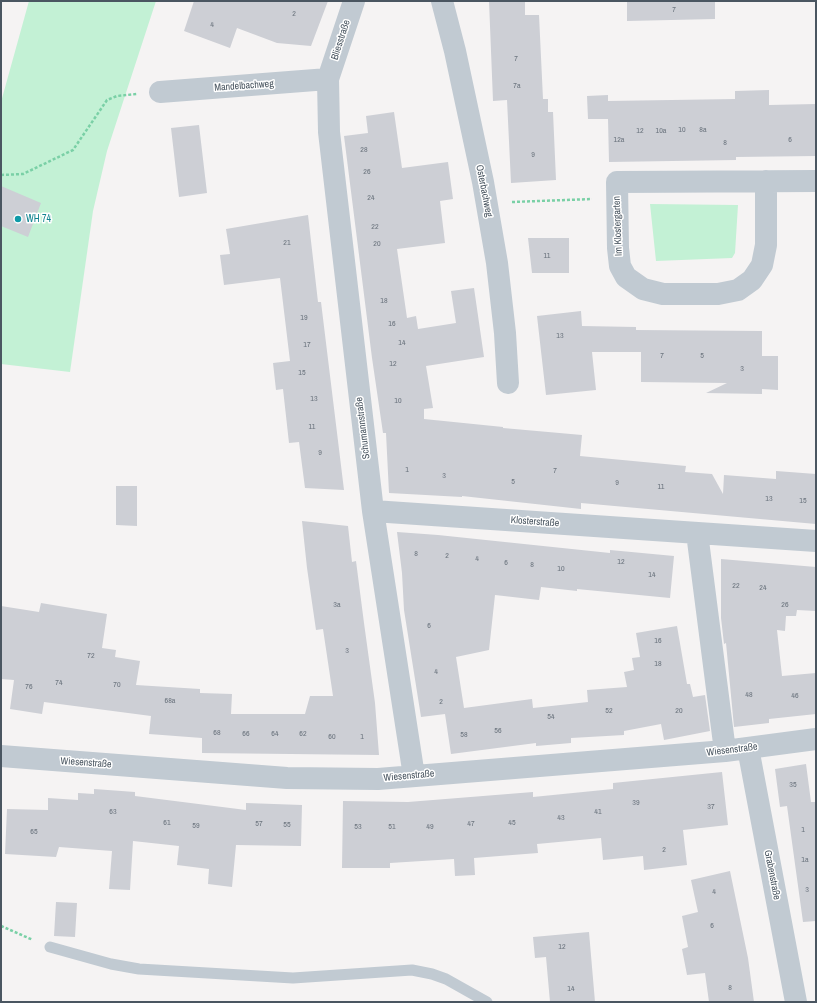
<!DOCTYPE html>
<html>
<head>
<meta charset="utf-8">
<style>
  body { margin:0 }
  #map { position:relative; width:817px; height:1003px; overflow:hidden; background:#f5f3f3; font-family:"Archivo Narrow",sans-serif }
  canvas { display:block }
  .frame { position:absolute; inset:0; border:2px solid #4a5661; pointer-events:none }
</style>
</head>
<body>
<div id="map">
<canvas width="817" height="1003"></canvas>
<div class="frame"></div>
</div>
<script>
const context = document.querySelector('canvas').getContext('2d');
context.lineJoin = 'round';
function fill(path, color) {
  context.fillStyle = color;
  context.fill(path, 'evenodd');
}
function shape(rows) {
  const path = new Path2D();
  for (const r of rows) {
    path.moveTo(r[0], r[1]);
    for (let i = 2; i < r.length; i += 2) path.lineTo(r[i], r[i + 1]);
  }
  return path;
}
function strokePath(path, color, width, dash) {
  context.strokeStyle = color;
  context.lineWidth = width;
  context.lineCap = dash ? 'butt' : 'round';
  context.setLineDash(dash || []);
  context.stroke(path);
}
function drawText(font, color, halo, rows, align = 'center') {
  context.font = font + ' "Archivo Narrow",sans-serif';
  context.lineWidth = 3;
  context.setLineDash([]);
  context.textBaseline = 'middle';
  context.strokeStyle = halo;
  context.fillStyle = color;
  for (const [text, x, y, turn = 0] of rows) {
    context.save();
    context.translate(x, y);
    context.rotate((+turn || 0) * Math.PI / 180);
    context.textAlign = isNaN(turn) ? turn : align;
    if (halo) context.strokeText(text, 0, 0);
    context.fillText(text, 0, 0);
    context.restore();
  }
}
fill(shape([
  [29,1,156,1,107,151,93,211,70,372,1,364,1,102],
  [650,204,738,205,735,253,732,258,656,261]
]), '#c3f1d5');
fill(shape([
  [194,1,328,1,311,46,277,43,237,28,230,48,184,31],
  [489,1,525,1,525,15,539,15,543,99,548,99,548,112,553,112,556,180,511,183,507,100,493,101],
  [627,1,715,1,715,19,627,21],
  [769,90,769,105,816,104,816,156,736,157,736,160,609,162,608,119,588,119,587,96,608,95,608,101,735,99,735,91],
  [394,112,402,168,448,162,453,199,440,201,445,243,397,249,407,318,416,316,418,329,456,323,451,291,474,288,484,357,426,366,433,408,424,409,424,419,503,427,503,428,582,435,580,456,686,466,685,472,712,474,723,494,724,475,776,479,776,471,816,474,816,524,581,503,581,509,462,496,462,497,389,493,386,433,383,433,372,358,344,136,368,133,366,116],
  [199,125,207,193,179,197,171,128],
  [1,186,41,203,28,237,1,226],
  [308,215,318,302,321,302,344,490,305,488,299,442,289,443,283,389,276,390,273,363,290,361,280,278,224,285,220,255,230,254,226,229],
  [528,238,569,238,569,273,532,273],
  [581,311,582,326,636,327,636,330,762,331,762,356,778,356,778,390,762,389,762,394,706,393,727,383,641,382,641,352,592,352,596,390,546,395,537,316],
  [116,486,137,486,137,526,116,525],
  [302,521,348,526,352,562,356,561,364,623,375,703,379,755,202,753,202,738,149,734,151,716,44,702,42,714,10,709,14,680,1,679,1,606,39,612,41,603,107,614,102,648,116,650,115,657,140,661,136,685,200,689,200,693,232,694,231,714,305,714,310,696,333,696,323,629,316,630,307,568],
  [397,532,438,535,610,553,610,550,674,556,670,598,577,589,577,591,541,587,539,600,495,595,489,650,456,657,464,708,532,699,533,708,588,702,587,690,627,687,624,672,634,670,632,658,640,657,636,633,677,626,687,684,690,684,693,697,705,695,710,731,664,740,661,724,624,731,624,735,571,738,571,743,536,746,536,743,451,754,445,714,421,717,404,610,402,573],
  [721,559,816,567,816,611,797,610,796,616,786,616,785,631,777,630,782,676,816,673,816,714,769,719,769,723,734,727,726,643,724,644,721,618],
  [806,764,811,802,816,802,816,921,803,922,787,806,780,807,775,769],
  [722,772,728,825,683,830,687,865,644,870,643,856,603,860,601,838,537,844,538,853,474,858,475,875,455,876,454,859,390,863,390,868,342,868,343,801,408,802,533,792,533,797,613,789,613,783],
  [94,789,135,792,135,796,246,810,246,803,302,805,301,846,236,845,232,887,208,884,209,869,177,865,179,846,133,841,130,890,109,889,112,851,59,847,56,857,5,854,7,809,48,810,48,798,78,800,78,793,94,794],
  [730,871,748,958,754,1002,709,1002,705,973,687,975,682,949,688,947,682,916,698,912,691,880],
  [56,902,77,903,75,937,54,936],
  [589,932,595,1002,550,1002,546,957,535,958,533,937]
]), '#cdcfd5');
strokePath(shape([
  [1,175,23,174,73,150,107,100,117,96,137,94],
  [512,202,592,199],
  [1,926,33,940]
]), '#7ad0a6', 2.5, [3, 2]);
strokePath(shape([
  [50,947,111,964,139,969,293,978,412,970,432,974,446,979,487,1002]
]), '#c1cad2', 11);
strokePath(shape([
  [354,1,328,79,329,132,373,511,414,776],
  [442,1,455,51,483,182,497,263,505,333,508,383],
  [160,92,328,79],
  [766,181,766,245,762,265,752,280,738,290,718,294,663,294,643,289,626,277,620,266,618,248,617,182,816,181],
  [373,511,816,541],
  [697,533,725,751],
  [748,748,796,1002],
  [1,756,287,778,378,779,725,751,816,739]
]), '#c1cad2', 22);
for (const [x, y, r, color] of [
  [18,219,4,"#0f9aa8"]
]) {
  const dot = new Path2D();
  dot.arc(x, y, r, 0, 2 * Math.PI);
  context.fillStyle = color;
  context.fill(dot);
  strokePath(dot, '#fff', 1.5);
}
drawText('8px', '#6b747e', null, [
  ["7",674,10],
  ["2",294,14],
  ["4",212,25],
  ["7",516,59],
  ["7a",517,86],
  ["10",682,130],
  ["8a",703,130],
  ["12",640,131],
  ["10a",661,131],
  ["12a",619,140],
  ["6",790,140],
  ["8",725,143],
  ["28",364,150],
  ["9",533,155],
  ["26",367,172],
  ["24",371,198],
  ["22",375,227],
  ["21",287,243],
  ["20",377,244],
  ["11",547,256],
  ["18",384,301],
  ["19",304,318],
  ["16",392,324],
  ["13",560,336],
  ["14",402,343],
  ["17",307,345],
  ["7",662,356],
  ["5",702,356],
  ["12",393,364],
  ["3",742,369],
  ["15",302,373],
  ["13",314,399],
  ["10",398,401],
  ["11",312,427],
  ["9",320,453],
  ["1",407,470],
  ["7",555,471],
  ["3",444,476],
  ["5",513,482],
  ["9",617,483],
  ["11",661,487],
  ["13",769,499],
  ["15",803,501],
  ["8",416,554],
  ["2",447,556],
  ["4",477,559],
  ["12",621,562],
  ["6",506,563],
  ["8",532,565],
  ["10",561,569],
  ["14",652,575],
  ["22",736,586],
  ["24",763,588],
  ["3a",337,605],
  ["26",785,605],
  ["6",429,626],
  ["16",658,641],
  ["3",347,651],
  ["72",91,656],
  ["18",658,664],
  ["4",436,672],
  ["74",59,683],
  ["70",117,685],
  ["76",29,687],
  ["48",749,695],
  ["46",795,696],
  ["68a",170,701],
  ["2",441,702],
  ["52",609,711],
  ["20",679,711],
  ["54",551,717],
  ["56",498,731],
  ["68",217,733],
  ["66",246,734],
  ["64",275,734],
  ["62",303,734],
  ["58",464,735],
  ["60",332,737],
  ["1",362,737],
  ["35",793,785],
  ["39",636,803],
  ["37",711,807],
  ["63",113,812],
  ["41",598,812],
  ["43",561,818],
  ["61",167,823],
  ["45",512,823],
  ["57",259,824],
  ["47",471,824],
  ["55",287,825],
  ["59",196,826],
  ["53",358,827],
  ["51",392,827],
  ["49",430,827],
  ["1",803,830],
  ["65",34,832],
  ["2",664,850],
  ["1a",805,860],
  ["3",807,890],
  ["4",714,892],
  ["6",712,926],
  ["12",562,947],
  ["8",730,988],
  ["14",571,989]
]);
drawText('10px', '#4a5661', '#fff', [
  ["Bliesstraße",341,40,-72],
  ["Mandelbachweg",244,86,-4],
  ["Osterbachweg",484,191,79],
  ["Im Klostergarten",618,226,-92],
  ["Schumannstraße",363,428,-97],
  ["Klosterstraße",535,522,4],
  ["Wiesenstraße",732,750,-7],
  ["Wiesenstraße",86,763,4],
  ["Wiesenstraße",409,776,-5],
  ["Grabenstraße",772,875,79]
]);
drawText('10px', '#0d838f', '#fff', [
  ["WH 74",26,219]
], 'left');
</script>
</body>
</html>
